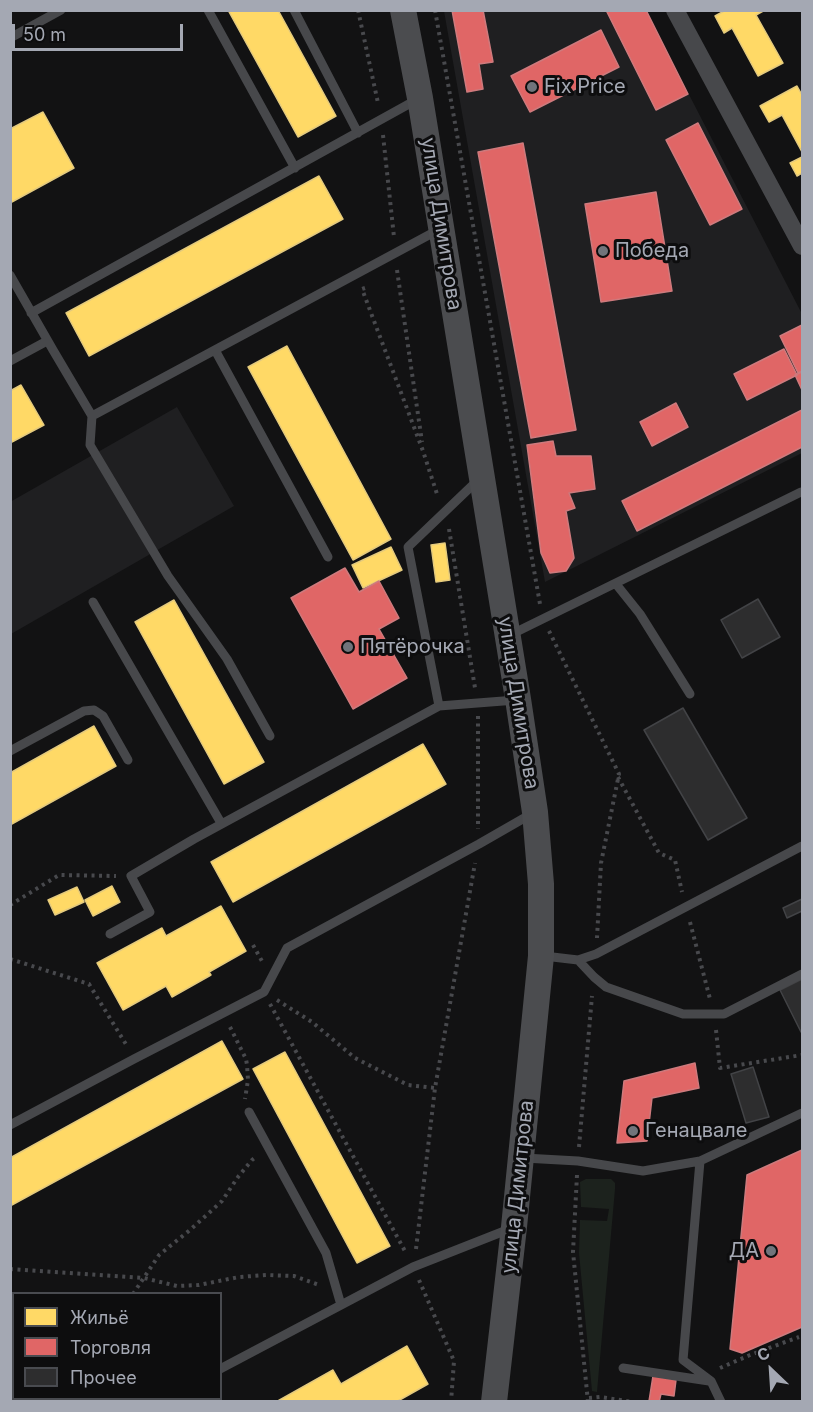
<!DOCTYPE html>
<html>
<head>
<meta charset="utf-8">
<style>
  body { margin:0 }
  #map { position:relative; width:813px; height:1412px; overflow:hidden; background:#121213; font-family:Inter,sans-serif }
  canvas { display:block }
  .frame { position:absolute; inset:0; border:12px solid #a4a8b3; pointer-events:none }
  .legend { position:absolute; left:12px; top:1292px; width:210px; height:108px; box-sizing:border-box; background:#0d0d0e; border:2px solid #494b50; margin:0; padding:8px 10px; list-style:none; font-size:18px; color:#a4a8b3 }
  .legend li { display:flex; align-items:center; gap:12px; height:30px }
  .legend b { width:30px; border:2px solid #494b50 }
  .north { position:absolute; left:741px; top:1340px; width:60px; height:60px; -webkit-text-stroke:4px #0d0d0e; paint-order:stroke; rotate:335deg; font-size:16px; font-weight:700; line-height:24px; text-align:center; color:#a4a8b3 }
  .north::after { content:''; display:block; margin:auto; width:21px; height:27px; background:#a4a8b3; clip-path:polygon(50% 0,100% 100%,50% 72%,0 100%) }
  .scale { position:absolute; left:12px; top:24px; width:171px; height:27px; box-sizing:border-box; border:3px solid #a4a8b3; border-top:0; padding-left:8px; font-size:18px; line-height:21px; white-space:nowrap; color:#a4a8b3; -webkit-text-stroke:4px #0d0d0e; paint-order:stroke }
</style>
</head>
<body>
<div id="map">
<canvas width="813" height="1412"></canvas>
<div class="frame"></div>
<ul class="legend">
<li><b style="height:16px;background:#ffd966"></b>Жильё</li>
<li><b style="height:16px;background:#e06666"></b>Торговля</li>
<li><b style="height:16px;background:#2d2d2e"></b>Прочее</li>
</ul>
<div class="north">С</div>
<div class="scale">50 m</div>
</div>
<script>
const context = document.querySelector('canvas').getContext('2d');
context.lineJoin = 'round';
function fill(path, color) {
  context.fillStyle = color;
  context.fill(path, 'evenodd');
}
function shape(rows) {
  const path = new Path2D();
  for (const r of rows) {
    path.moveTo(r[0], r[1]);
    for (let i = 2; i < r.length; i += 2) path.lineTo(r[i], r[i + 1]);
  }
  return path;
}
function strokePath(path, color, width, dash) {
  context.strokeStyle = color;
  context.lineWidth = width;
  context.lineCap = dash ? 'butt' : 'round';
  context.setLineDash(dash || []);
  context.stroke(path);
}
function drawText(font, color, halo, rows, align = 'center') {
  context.font = font + ' Inter,sans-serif';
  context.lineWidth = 6;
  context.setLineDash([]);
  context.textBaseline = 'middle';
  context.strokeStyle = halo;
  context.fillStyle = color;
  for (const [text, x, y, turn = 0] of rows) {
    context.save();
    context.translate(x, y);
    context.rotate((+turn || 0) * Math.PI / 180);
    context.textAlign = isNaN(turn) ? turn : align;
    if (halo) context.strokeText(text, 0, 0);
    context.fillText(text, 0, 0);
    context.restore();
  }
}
fill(shape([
  [444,11,646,11,802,314,802,453,545,582],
  [177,407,234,506,11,634,10,502]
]), '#1f1f21');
fill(shape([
  [586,1179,611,1179,615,1183,615,1189,597,1392,592,1391,579,1253,580,1220,607,1221,609,1209,581,1207,580,1182]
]), '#1c221d');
const homes = shape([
  [228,10,278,10,336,116,298,137,228,10],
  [726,10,765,10,756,15,783,63,758,76,732,28,724,33,715,16,726,10],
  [797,86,802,95,802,152,782,115,769,122,760,106,797,86],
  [43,112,74,168,10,203,10,129,43,112],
  [802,157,802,173,797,176,790,163,802,157],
  [319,176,343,219,89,356,66,313,319,176],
  [287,346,391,539,353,560,248,367,287,346],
  [21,385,44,425,10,443,10,391,21,385],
  [445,543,450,580,436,582,431,545,445,543],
  [391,547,402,570,363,588,352,565,391,547],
  [174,600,264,762,224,784,135,622,174,600],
  [94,726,116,766,10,825,10,773,94,726],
  [423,744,446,784,233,902,211,862,423,744],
  [112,886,120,902,93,916,85,900,112,886],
  [77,887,84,902,55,915,48,900,77,887],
  [221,906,246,951,209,972,211,975,172,997,166,986,123,1010,97,963,162,928,166,936,221,906],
  [222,1041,243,1079,10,1206,10,1158,222,1041],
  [285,1052,390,1246,357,1263,253,1069,285,1052],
  [407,1346,428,1384,396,1402,276,1402,333,1370,341,1384,407,1346]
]);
fill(homes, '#ffd966');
strokePath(homes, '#e4ca7d', 1.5);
const shops = shape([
  [452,10,483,10,493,62,479,64,483,89,467,92,452,10],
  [606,10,646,10,688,94,656,110,606,10],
  [601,30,619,67,530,112,511,76,601,30],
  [698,123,742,209,710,225,666,140,698,123],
  [523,143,576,430,531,438,478,152,523,143],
  [656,192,672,291,601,302,585,204,656,192],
  [802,325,802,371,798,373,780,336,802,325],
  [784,349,797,375,747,400,734,374,784,349],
  [802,372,802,390,795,375,802,372],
  [676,403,688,427,652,446,640,422,676,403],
  [802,410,802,447,637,531,622,501,802,410],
  [553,441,556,456,591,456,595,489,569,493,575,508,566,511,574,558,566,571,550,573,541,553,527,445,553,441],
  [345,568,359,592,379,581,399,618,379,629,407,678,353,709,291,598,345,568],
  [695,1063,699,1088,652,1098,647,1141,617,1143,624,1081,695,1063],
  [802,1150,802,1327,742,1353,730,1349,747,1175,802,1150],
  [653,1376,676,1380,674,1396,661,1394,659,1402,649,1401,653,1376]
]);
fill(shops, '#e06666');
strokePath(shops, '#ce7a7d', 1.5);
const building = shape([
  [758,599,780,637,742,658,721,620,758,599],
  [683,708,747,818,708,840,644,730,683,708],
  [802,899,802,911,787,918,783,908,802,899],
  [802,979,802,1031,801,1032,780,990,802,979],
  [753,1067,769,1117,746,1123,731,1074,753,1067]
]);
fill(building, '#2d2d2e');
strokePath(building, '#424346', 1.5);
strokePath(shape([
  [358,10,378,103],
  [435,10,540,604],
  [383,135,394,237],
  [397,270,422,442],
  [365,288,362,289,423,451,438,497],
  [449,529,475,688],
  [549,631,619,774,601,863,597,938],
  [478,716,478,829],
  [618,777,659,853,675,860,682,892],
  [10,905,59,875,116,876],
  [690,922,710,999],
  [253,945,263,963],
  [10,959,89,984,127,1046],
  [277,1000,312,1022,355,1058,408,1085,435,1088],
  [270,1004,406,1253],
  [230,1027,246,1059,247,1065,248,1080,245,1099],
  [716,1030,720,1068,802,1055],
  [579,1147,592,996],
  [577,1175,573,1252,588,1402],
  [416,1249,435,1088,475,863],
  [10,1269,144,1278,177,1286,199,1285,239,1277,267,1275,294,1276,319,1285],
  [419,1280,454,1361,451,1402],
  [133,1294,159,1255,190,1230,222,1201,238,1177,252,1160,256,1157],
  [720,1368,750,1355,799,1337],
  [589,1398,600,1397,633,1402],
  [57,1402,60,1398]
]), '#48494d', 4, [3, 4.5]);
strokePath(shape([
  [208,10,295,168],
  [294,10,358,133],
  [10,38,61,10],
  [10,275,53,350,92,416,440,229],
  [31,313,418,99],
  [215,350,328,557],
  [10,361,47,341],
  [92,416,90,445,168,576,227,659,270,736],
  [616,584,640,614,690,694],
  [93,602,221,823],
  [510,635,801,492],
  [439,706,408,547,478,480],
  [10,751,84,711,94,710,103,716,128,760],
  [110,934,150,912,131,876,194,839,439,706,516,700],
  [544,956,578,960,596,954,802,846],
  [578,960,594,977,606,987,683,1014,724,1014,802,974],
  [249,1112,326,1253,341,1305],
  [10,1125,134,1059,264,992,287,948,479,844,533,813],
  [524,1158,578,1161,643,1171,700,1161,802,1113],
  [700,1161,683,1360,711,1381,721,1402],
  [623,1368,709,1381],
  [220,1369,413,1267,512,1228],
  [160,1402,166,1398]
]), '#47484b', 9);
strokePath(shape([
  [675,10,802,246]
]), '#47484b', 18);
strokePath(shape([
  [403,10,420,98,518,699,535,812,541,884,541,956,514,1227,494,1402]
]), '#4b4c4f', 26);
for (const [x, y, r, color] of [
  [532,87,6,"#71747b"],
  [603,251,6,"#71747b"],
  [348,647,6,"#71747b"],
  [633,1131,6,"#71747b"],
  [771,1251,6,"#71747b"]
]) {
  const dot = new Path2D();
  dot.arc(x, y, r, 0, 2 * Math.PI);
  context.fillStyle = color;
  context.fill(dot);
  strokePath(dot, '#0d0d0e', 2);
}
drawText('20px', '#a4a8b3', '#0d0d0e', [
  ["Fix Price",544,87],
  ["Победа",615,251],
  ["Пятёрочка",360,647],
  ["Генацвале",645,1131],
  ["ДА",759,1251,"right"]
], 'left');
drawText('20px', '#a4a8b3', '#0d0d0e', [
  ["улица Димитрова",441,224,81],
  ["улица Димитрова",518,703,81],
  ["улица Димитрова",518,1187,-84]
]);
</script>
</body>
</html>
